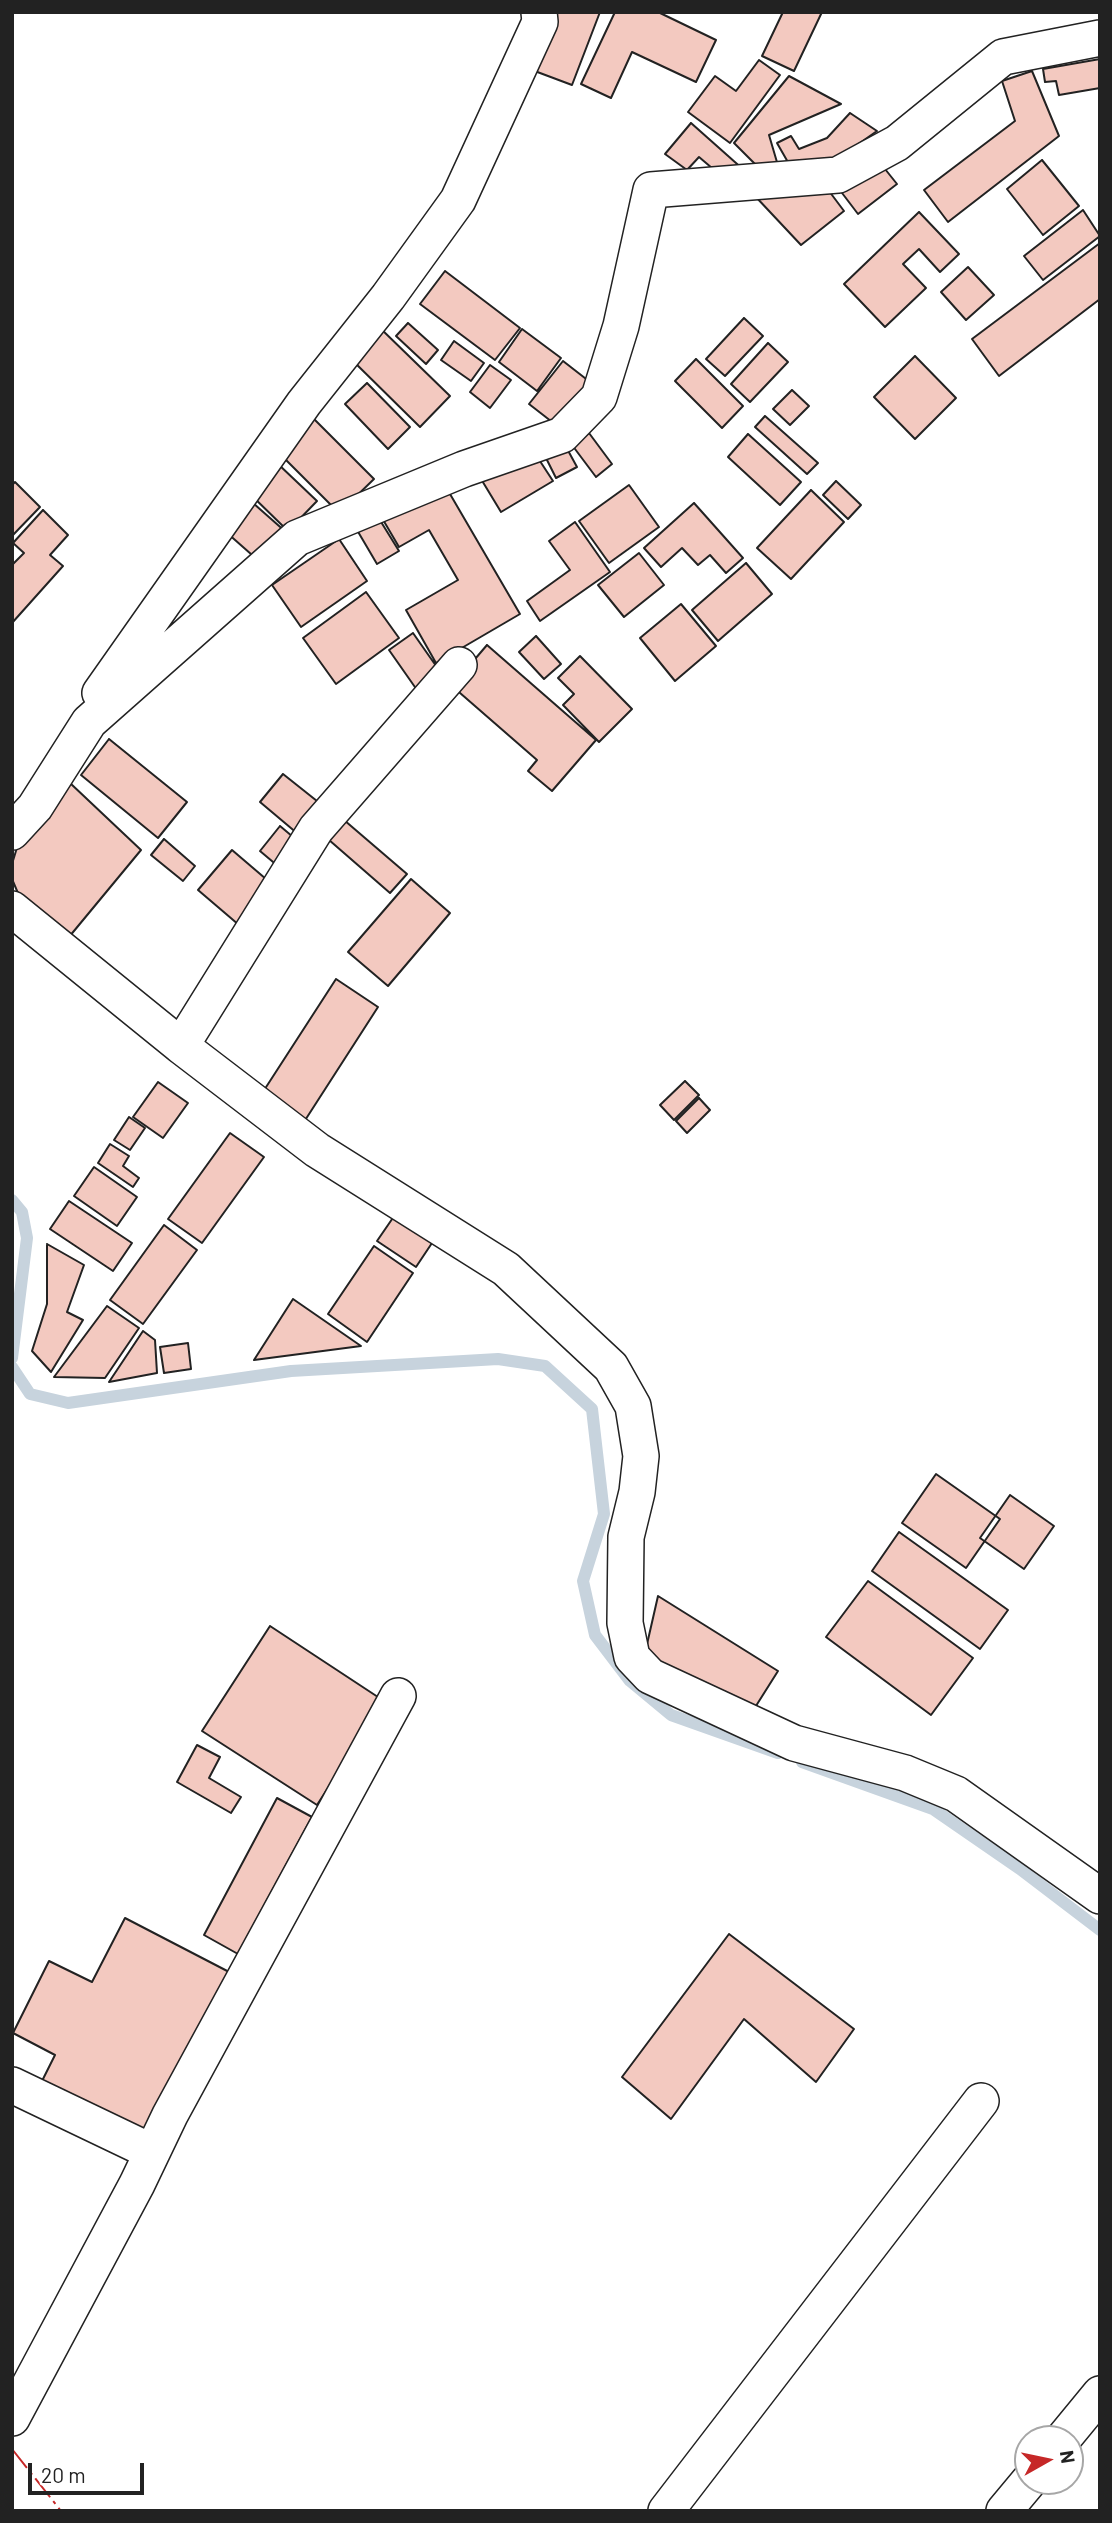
<!DOCTYPE html>
<html>
<head>
<meta charset="utf-8">
<style>
  body { margin:0 }
  #map { position:relative; width:1112px; height:2523px; overflow:hidden; background:#fff; font-family:Barlow,sans-serif }
  canvas { display:block }
  .frame { position:absolute; inset:0; border:14px solid #222; pointer-events:none }
  .north { position:absolute; left:1014px; top:2425px; width:70px; height:70px; box-sizing:border-box; background:#fff; border:2px solid #a7a7a7; border-radius:50%; rotate:81deg; font-size:19px; font-weight:700; line-height:28px; text-align:center; color:#222 }
  .north::after { content:''; display:block; margin:auto; width:24px; height:32px; background:#c62828; clip-path:polygon(50% 0,100% 100%,50% 72%,0 100%) }
  .scale { position:absolute; left:28px; top:2463px; width:116px; height:32px; box-sizing:border-box; border:4px solid #222; border-top:0; padding-left:9px; font-size:21px; line-height:24px; white-space:nowrap; color:#222; -webkit-text-stroke:5px #fff; paint-order:stroke }
</style>
</head>
<body>
<div id="map">
<canvas width="1112" height="2523"></canvas>
<div class="frame"></div>
<div class="north">N</div>
<div class="scale">20 m</div>
</div>
<script>
const context = document.querySelector('canvas').getContext('2d');
context.lineJoin = 'round';
function shape(rows) {
  const path = new Path2D();
  for (const r of rows) {
    path.moveTo(r[0], r[1]);
    for (let i = 2; i < r.length; i += 2) path.lineTo(r[i], r[i + 1]);
  }
  return path;
}
function strokePath(path, color, width, dash) {
  context.strokeStyle = color;
  context.lineWidth = width;
  context.lineCap = dash ? 'butt' : 'round';
  context.setLineDash(dash || []);
  context.stroke(path);
}
function fill(path, color) {
  context.fillStyle = color;
  context.fill(path, 'evenodd');
}
strokePath(shape([
  [12,1200,22,1212,27,1238,12,1358],
  [12,1367,30,1394,68,1403,291,1371,498,1359,545,1366,592,1409,604,1514,583,1581,595,1635,630,1681,671,1715,778,1753],
  [802,1762,933,1809,1020,1869,1100,1930]
]), '#c7d3dd', 12);
const building = shape([
  [545,12,600,12,572,85,524,67,545,12],
  [615,12,658,12,716,40,696,82,632,52,611,98,581,84,615,12],
  [783,12,822,12,794,71,762,56,783,12],
  [1100,59,1100,88,1059,95,1056,81,1045,82,1043,69,1100,59],
  [759,60,780,75,730,143,688,112,715,76,736,91,759,60],
  [1032,71,1059,136,948,222,924,190,1015,121,1002,81,1032,71],
  [789,76,841,104,769,135,779,169,764,173,734,143,789,76],
  [850,113,877,131,834,161,789,164,777,143,791,136,799,149,827,138,850,113],
  [691,123,745,171,719,174,699,157,687,170,665,154,691,123],
  [877,159,897,184,858,214,839,189,877,159],
  [1042,160,1079,206,1043,235,1007,189,1042,160],
  [829,191,844,211,801,245,755,196,829,191],
  [1083,210,1100,236,1043,280,1024,256,1083,210],
  [919,212,959,254,940,272,919,249,903,264,926,288,885,327,844,284,919,212],
  [1100,243,1100,299,999,376,972,339,1100,243],
  [968,267,994,295,966,320,941,292,968,267],
  [445,271,520,328,495,360,420,304,445,271],
  [744,318,763,336,725,376,706,359,744,318],
  [408,323,438,350,426,364,396,336,408,323],
  [378,326,450,396,420,427,348,356,378,326],
  [522,329,561,358,537,391,499,362,522,329],
  [454,341,484,363,471,381,441,360,454,341],
  [768,343,788,362,750,402,731,384,768,343],
  [915,356,956,398,915,439,874,397,915,356],
  [696,359,743,406,722,428,675,381,696,359],
  [563,361,590,382,556,425,529,404,563,361],
  [490,365,511,380,490,408,470,392,490,365],
  [367,383,410,427,388,449,345,404,367,383],
  [792,390,809,406,790,425,773,409,792,390],
  [309,414,374,479,339,513,275,449,309,414],
  [765,416,818,463,807,474,755,427,765,416],
  [589,433,612,464,596,477,572,445,589,433],
  [748,434,801,482,780,505,728,457,748,434],
  [565,445,577,467,556,478,545,456,565,445],
  [536,455,553,481,501,512,478,474,536,455],
  [277,463,317,501,288,531,249,493,277,463],
  [836,481,861,505,848,519,823,495,836,481],
  [15,482,40,507,12,536,12,485,15,482],
  [443,482,520,614,436,663,406,610,458,580,429,530,399,547,382,518,443,482],
  [629,485,659,527,609,563,579,521,629,485],
  [811,490,844,522,791,579,757,548,811,490],
  [253,503,287,533,260,562,226,532,253,503],
  [694,503,743,558,726,573,710,555,698,565,682,548,661,567,644,548,694,503],
  [43,510,68,535,50,555,63,566,12,623,12,565,24,553,13,543,43,510],
  [378,517,399,551,377,564,357,530,378,517],
  [575,522,610,572,540,621,527,601,570,570,549,541,575,522],
  [339,539,367,581,301,627,272,585,339,539],
  [639,553,664,585,624,617,598,585,639,553],
  [746,563,772,594,718,641,692,610,746,563],
  [366,592,399,638,336,684,303,638,366,592],
  [681,604,716,646,675,681,640,638,681,604],
  [413,633,441,673,417,690,389,650,413,633],
  [536,636,561,664,544,679,519,652,536,636],
  [487,645,596,740,552,791,528,771,537,760,452,686,487,645],
  [580,656,632,709,599,742,563,705,574,694,558,678,580,656],
  [109,739,187,802,158,838,81,775,109,739],
  [283,774,322,805,298,834,260,802,283,774],
  [70,783,141,850,69,937,23,905,12,879,12,864,19,841,70,783],
  [337,814,407,874,390,893,321,833,337,814],
  [280,826,299,842,279,867,260,851,280,826],
  [164,839,195,866,183,881,151,855,164,839],
  [232,850,273,885,239,925,198,890,232,850],
  [411,879,450,913,388,986,348,952,411,879],
  [336,979,378,1007,302,1125,259,1098,336,979],
  [685,1081,699,1095,674,1120,660,1105,685,1081],
  [158,1082,188,1103,163,1138,133,1117,158,1082],
  [699,1098,710,1110,687,1133,676,1121,699,1098],
  [129,1117,145,1128,130,1150,114,1140,129,1117],
  [230,1133,264,1157,202,1243,168,1219,230,1133],
  [110,1144,129,1156,123,1166,139,1178,133,1187,98,1163,110,1144],
  [94,1167,137,1197,117,1226,74,1196,94,1167],
  [69,1201,132,1243,113,1271,50,1229,69,1201],
  [399,1209,438,1234,416,1267,377,1241,399,1209],
  [164,1225,197,1250,143,1324,110,1300,164,1225],
  [47,1244,84,1265,67,1312,83,1320,51,1372,32,1351,47,1304,47,1244],
  [374,1246,413,1273,367,1342,328,1314,374,1246],
  [293,1299,361,1346,254,1360,293,1299],
  [107,1306,139,1328,105,1378,54,1377,107,1306],
  [143,1331,155,1340,157,1373,109,1382,143,1331],
  [188,1343,191,1369,164,1373,160,1347,188,1343],
  [936,1474,1000,1519,966,1568,902,1523,936,1474],
  [1010,1495,1054,1526,1024,1569,980,1538,1010,1495],
  [899,1532,1008,1610,980,1649,872,1571,899,1532],
  [868,1581,973,1658,931,1715,826,1637,868,1581],
  [658,1596,778,1671,749,1717,645,1653,658,1596],
  [270,1626,384,1701,317,1805,202,1731,270,1626],
  [197,1745,220,1757,209,1778,241,1797,231,1813,177,1782,197,1745],
  [277,1798,312,1817,238,1954,204,1935,277,1798],
  [125,1918,233,1974,151,2137,42,2081,55,2055,13,2033,49,1961,92,1982,125,1918],
  [729,1934,854,2029,816,2082,744,2019,671,2119,622,2077,729,1934]
]);
fill(building, '#f3c9c0');
strokePath(building, '#222', 2);
const minor = shape([
  [100,693,304,403,388,297,458,200,540,22,539,12],
  [12,832,35,807,89,722,297,538,464,469,562,435,599,397,621,326,651,190,838,175,897,143,1003,57,1100,38],
  [12,909,181,1046,317,1150,506,1269,611,1367,633,1406,641,1456,637,1492,626,1537,625,1623,632,1657,650,1676,794,1743,905,1773,956,1794,1100,1896],
  [181,1046,316,829,459,665],
  [12,2085,152,2152],
  [12,2418,137,2184,170,2115,398,1696],
  [1063,2439,1100,2394],
  [666,2511,981,2101],
  [1004,2511,1029,2481]
]);
strokePath(minor, '#222', 38);
strokePath(minor, '#fff', 35);
strokePath(shape([
  [12,2449,61,2511]
]), '#c62828', 2, [24, 5, 3.5, 5]);
</script>
</body>
</html>
